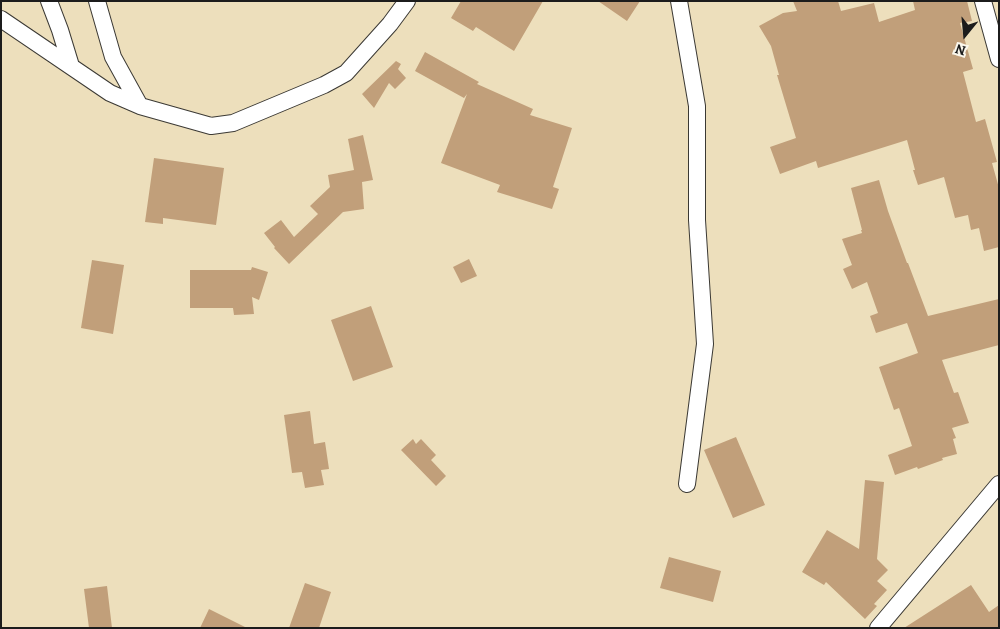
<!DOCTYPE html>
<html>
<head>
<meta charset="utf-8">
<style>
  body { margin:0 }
  #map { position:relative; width:1000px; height:629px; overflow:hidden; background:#eddfbc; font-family:Alegreya,serif }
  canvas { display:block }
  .frame { position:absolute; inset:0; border:2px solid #1c1c1c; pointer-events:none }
  .north { position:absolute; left:940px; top:10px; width:50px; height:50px; -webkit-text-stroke:4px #fbf7ec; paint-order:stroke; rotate:197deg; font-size:14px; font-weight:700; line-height:20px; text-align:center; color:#1c1c1c }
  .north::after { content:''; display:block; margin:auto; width:18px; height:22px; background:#1c1c1c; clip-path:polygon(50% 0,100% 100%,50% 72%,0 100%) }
</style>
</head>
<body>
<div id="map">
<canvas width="1000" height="629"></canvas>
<div class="frame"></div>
<div class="north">N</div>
</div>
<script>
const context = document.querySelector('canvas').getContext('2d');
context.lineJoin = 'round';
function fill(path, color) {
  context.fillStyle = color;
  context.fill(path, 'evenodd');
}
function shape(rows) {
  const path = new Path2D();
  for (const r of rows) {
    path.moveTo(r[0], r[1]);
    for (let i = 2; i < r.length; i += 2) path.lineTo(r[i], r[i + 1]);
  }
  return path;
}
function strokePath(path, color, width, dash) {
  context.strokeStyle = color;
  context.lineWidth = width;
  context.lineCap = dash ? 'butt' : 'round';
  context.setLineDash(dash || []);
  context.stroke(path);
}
fill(shape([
  [461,1,543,1,514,51,476,27,473,31,451,18],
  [598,1,640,1,627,21],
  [793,1,838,1,841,11,874,3,879,22,915,10,913,1,967,1,972,21,960,23,973,69,963,72,976,122,985,119,997,162,992,163,999,188,999,247,984,251,979,228,971,230,968,215,955,218,944,177,918,185,913,170,915,170,907,140,818,168,816,161,780,174,770,147,796,138,777,75,779,75,771,46,759,26,783,13,797,11],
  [425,52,479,82,477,84,533,109,530,115,572,128,553,187,559,189,552,209,497,192,500,185,441,163,467,94,464,98,415,71],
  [396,61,401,64,398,69,406,78,395,89,389,83,374,108,362,94],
  [363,135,373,180,362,182,364,209,343,212,289,264,274,248,275,247,264,233,281,220,294,237,318,214,310,206,330,187,328,175,354,170,348,139],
  [154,158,224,168,216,225,163,218,163,224,145,222],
  [879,180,888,211,907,263,908,263,928,316,999,299,999,345,942,360,954,393,958,392,969,423,952,428,956,438,953,439,957,454,942,458,943,460,918,469,917,467,895,475,888,455,912,446,899,408,894,410,879,367,918,353,907,323,876,333,870,316,878,313,867,282,852,289,843,269,852,265,842,239,862,233,861,230,862,230,851,188],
  [469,259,477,276,461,283,453,267],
  [92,260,124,265,113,334,81,328],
  [252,267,268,272,259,300,252,297,254,314,234,315,233,308,190,308,190,270,251,270],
  [371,306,393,367,353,381,331,320],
  [310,411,314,444,325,442,329,469,321,470,324,485,305,488,302,472,292,473,284,415],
  [736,437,765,505,733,518,704,450],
  [413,439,416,444,421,439,436,455,431,460,446,476,436,486,401,450],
  [865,480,884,482,877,559,888,570,877,581,887,590,874,604,877,606,865,619,826,582,824,585,802,572,827,530,859,549],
  [669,557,721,571,713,602,660,588],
  [305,583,331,592,319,628,289,628],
  [971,585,989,612,999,605,999,628,904,628],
  [107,586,112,628,89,628,84,589],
  [209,609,247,628,200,628]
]), '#c19f7a');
const street = shape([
  [49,1,60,30,71,66],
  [97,1,113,57,140,106],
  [679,1,697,106,697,220,705,344,687,484],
  [983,1,999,59],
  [1,19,110,93,140,106,211,126,233,123,324,85,346,73,390,24,407,1],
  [878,628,999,484]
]);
strokePath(street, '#3b3934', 18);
strokePath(street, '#fff', 16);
</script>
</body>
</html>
